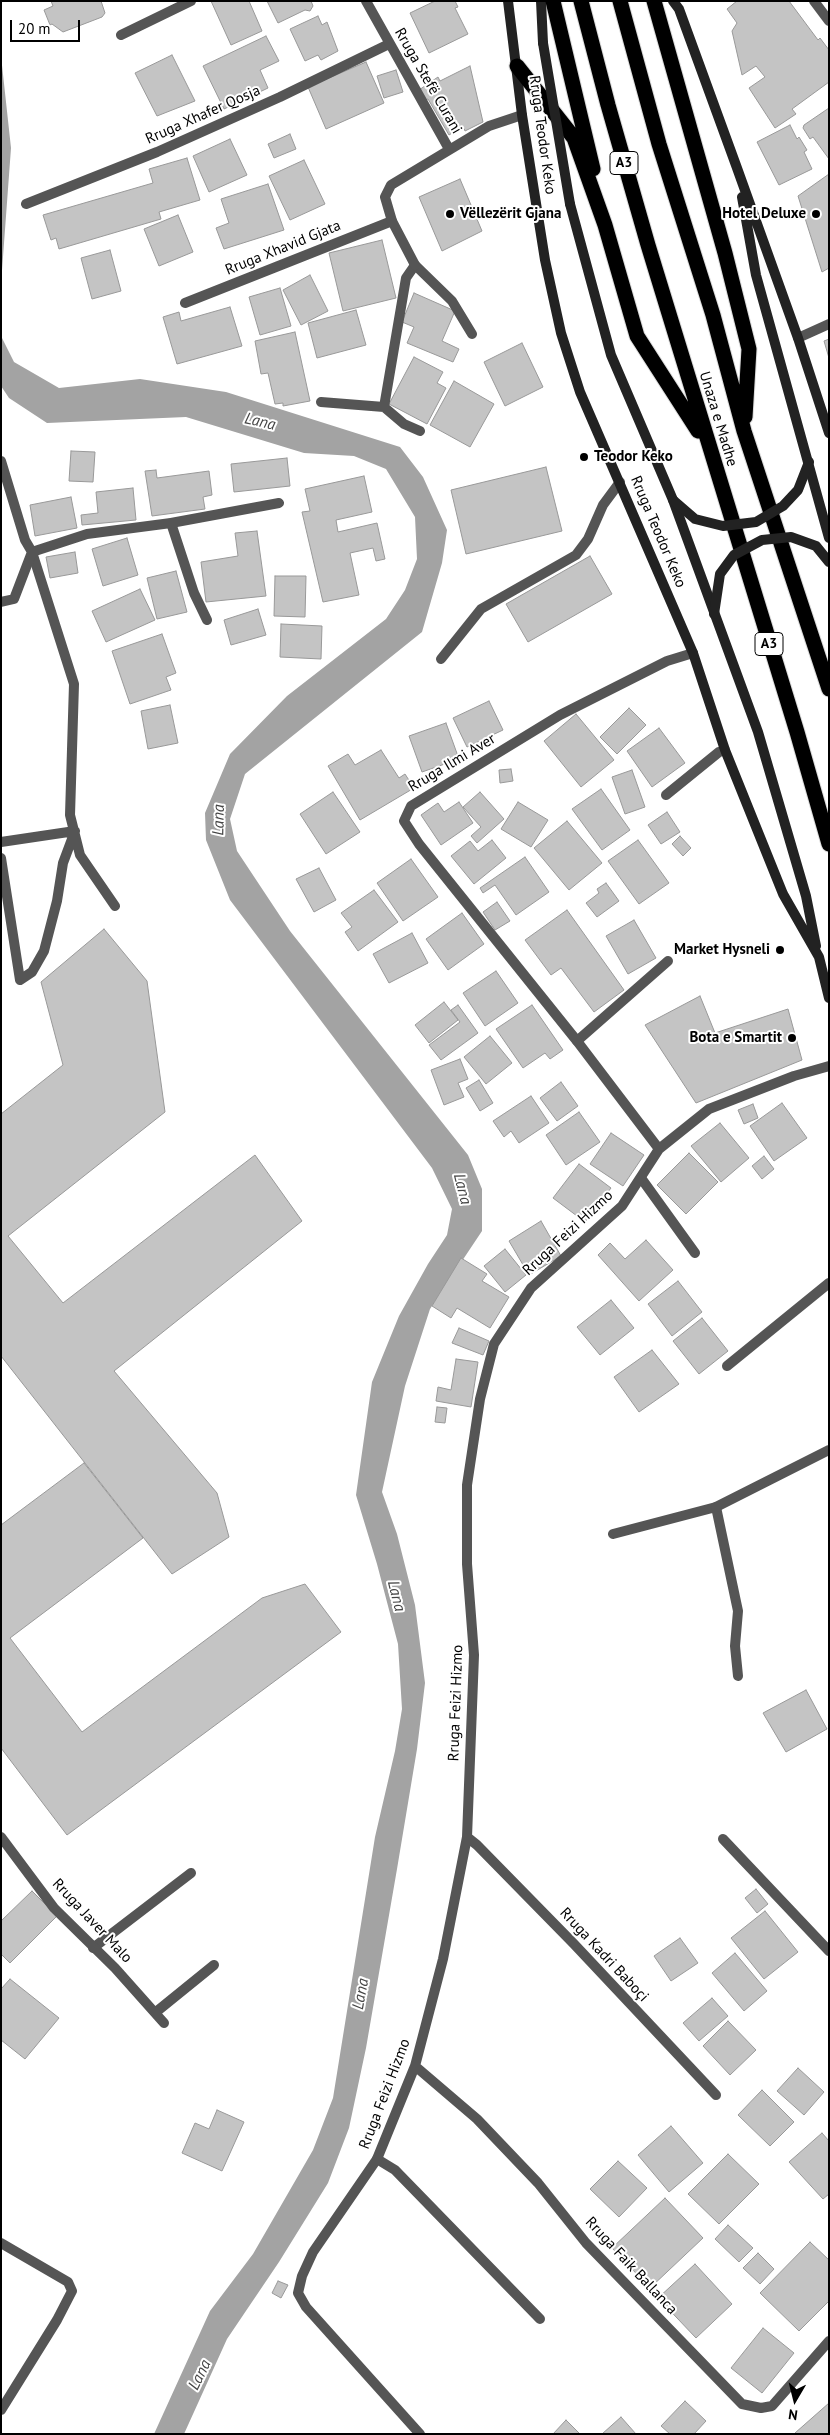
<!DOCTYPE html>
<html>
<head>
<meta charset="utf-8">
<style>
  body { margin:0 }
  #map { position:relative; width:830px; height:2435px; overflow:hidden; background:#fff; font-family:"PT Sans",sans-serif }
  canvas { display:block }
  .frame { position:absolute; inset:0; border:2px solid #000; pointer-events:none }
  .north { position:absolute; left:770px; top:2375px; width:50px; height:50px; -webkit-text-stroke:4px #fff; paint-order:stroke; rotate:188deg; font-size:14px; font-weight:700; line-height:20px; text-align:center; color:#000 }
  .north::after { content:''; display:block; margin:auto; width:18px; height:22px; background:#000; clip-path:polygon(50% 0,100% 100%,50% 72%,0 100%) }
  .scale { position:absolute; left:10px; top:20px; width:70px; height:22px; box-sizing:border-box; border:2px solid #000; border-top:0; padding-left:6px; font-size:15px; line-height:18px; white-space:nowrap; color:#000; -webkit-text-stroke:4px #fff; paint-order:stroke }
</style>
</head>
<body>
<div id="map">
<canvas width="830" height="2435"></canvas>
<div class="frame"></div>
<div class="north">N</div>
<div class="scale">20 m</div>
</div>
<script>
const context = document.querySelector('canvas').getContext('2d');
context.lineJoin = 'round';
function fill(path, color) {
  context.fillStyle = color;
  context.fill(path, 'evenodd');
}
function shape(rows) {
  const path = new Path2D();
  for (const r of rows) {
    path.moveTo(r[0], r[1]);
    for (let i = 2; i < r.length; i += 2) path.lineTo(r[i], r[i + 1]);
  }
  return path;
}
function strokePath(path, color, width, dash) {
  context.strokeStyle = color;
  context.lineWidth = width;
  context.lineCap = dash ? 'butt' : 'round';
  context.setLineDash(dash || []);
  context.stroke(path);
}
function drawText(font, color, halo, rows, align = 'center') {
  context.font = font + ' "PT Sans",sans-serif';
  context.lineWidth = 4;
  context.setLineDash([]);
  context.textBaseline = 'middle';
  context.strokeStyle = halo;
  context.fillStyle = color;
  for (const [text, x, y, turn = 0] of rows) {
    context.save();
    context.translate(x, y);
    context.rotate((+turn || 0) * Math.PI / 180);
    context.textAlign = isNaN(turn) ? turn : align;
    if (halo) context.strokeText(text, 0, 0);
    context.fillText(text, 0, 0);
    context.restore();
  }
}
fill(shape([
  [1,56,11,148,1,284],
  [1,332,2,338,14,362,59,388,140,379,226,392,400,447,423,477,447,530,442,563,422,632,245,774,230,819,237,851,290,931,468,1155,482,1189,482,1231,430,1309,405,1386,382,1492,397,1534,415,1605,425,1683,417,1749,397,1869,366,2048,349,2128,328,2183,279,2262,227,2339,184,2434,154,2434,210,2311,253,2254,313,2150,333,2098,375,1837,395,1751,402,1709,398,1644,377,1564,356,1495,372,1382,399,1316,428,1264,447,1235,452,1209,432,1168,230,900,206,840,205,813,230,754,287,696,386,619,405,590,417,559,415,517,386,469,354,456,304,453,186,417,47,423,9,398,1,386]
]), '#a3a3a3');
const building = shape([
  [51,1,101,1,105,13,102,17,63,32,52,24,50,25,44,10,53,6,51,1],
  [211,1,249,1,262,31,231,45,211,1],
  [267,1,311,1,313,6,310,11,305,10,278,23,267,1],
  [435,1,455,1,458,7,455,8,468,34,429,53,410,13,435,1],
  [737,1,789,1,818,40,820,38,829,50,829,82,792,109,796,114,775,128,749,88,765,77,756,66,742,75,732,31,737,23,727,9,737,1],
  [318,16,322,25,327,22,338,51,321,60,318,55,305,61,290,29,318,16],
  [266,36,279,61,260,70,268,88,224,109,203,66,266,36],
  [172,55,195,101,157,116,135,73,172,55],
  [366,62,384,103,326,129,308,87,366,62],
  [470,66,483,122,465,131,463,126,449,135,428,99,425,100,419,90,438,77,440,81,470,66],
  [396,70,403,92,384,98,377,76,396,70],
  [829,108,829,159,813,137,810,139,803,128,804,125,829,108],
  [790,125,797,139,799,137,807,150,804,152,812,169,779,185,757,142,790,125],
  [290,134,296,149,274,158,268,144,290,134],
  [230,139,247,175,209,192,193,156,230,139],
  [187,158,200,200,159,212,161,219,59,249,56,238,51,240,43,215,153,183,149,169,187,158],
  [304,160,325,204,290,220,269,176,304,160],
  [829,174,829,268,822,272,798,196,829,174],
  [460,179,482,231,442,251,419,197,460,179],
  [268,184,284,230,224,249,216,228,229,223,221,199,268,184],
  [178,215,193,252,159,266,144,229,178,215],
  [382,240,396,298,343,311,329,253,382,240],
  [110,250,121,291,92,299,81,258,110,250],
  [310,275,328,311,301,325,283,290,310,275],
  [280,288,291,326,260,335,249,297,280,288],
  [414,293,455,311,442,341,459,349,453,362,407,343,414,327,402,322,414,293],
  [230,307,242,346,177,364,163,317,179,312,181,321,230,307],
  [356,310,366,345,317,358,308,323,356,310],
  [295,332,310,401,283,406,283,403,275,404,268,373,261,374,255,341,295,332],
  [829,339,829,358,824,341,829,339],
  [522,343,543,387,505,406,484,362,522,343],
  [414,357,443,372,437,383,446,388,427,424,389,404,414,357],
  [454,381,494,404,470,447,430,425,454,381],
  [71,451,95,452,93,482,69,481,71,451],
  [287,458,290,486,234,492,231,464,287,458],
  [546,467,562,531,466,554,451,490,546,467],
  [156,470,157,478,209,471,212,495,203,497,205,509,152,516,145,471,156,470],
  [364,476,372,512,336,520,338,532,377,523,385,559,376,561,373,548,350,553,359,595,323,602,302,512,310,511,305,489,364,476],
  [133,488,136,520,82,525,81,515,98,513,96,492,133,488],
  [71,497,77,528,35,536,30,505,71,497],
  [257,531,266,596,206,602,201,562,238,556,235,533,257,531],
  [127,538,138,575,103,586,92,549,127,538],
  [75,552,78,573,50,578,46,557,75,552],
  [590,556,612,594,528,642,506,604,590,556],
  [176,571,187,612,157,619,147,578,176,571],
  [275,576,306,576,305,617,274,616,275,576],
  [140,589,155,620,106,642,92,611,140,589],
  [258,609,266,635,231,645,224,620,258,609],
  [281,624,322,626,321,659,280,657,281,624],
  [162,634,176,673,166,677,171,690,130,704,112,651,162,634],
  [489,701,503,730,467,747,453,718,489,701],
  [170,705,178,743,148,749,141,711,170,705],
  [629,708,646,725,617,754,600,737,629,708],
  [576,714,614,760,581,787,544,741,576,714],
  [446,723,459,759,422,772,409,736,446,723],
  [659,728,685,763,652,787,627,751,659,728],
  [381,750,399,778,405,774,414,788,360,820,328,766,348,754,355,765,381,750],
  [511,769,513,781,500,783,499,770,511,769],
  [632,770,645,807,625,814,612,777,632,770],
  [601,789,630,830,602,850,572,809,601,789],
  [333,792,360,832,326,854,300,814,333,792],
  [480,792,504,819,477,843,471,836,481,827,463,807,480,792],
  [459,802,473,823,441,845,421,815,438,803,444,812,459,802],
  [518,802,548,820,531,847,501,829,518,802],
  [667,812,680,832,661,844,648,825,667,812],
  [567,821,602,863,569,890,534,848,567,821],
  [680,836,691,848,683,856,672,844,680,836],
  [492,840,506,858,474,884,451,856,470,841,478,851,492,840],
  [638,840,669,883,639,904,608,861,638,840],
  [525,857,549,892,516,915,495,885,483,893,480,888,525,857],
  [411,859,438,897,403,921,377,883,411,859],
  [319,868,336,900,314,912,296,879,319,868],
  [606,883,619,901,597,917,586,903,599,893,597,889,606,883],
  [374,890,398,922,358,951,345,932,352,927,341,913,374,890],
  [497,902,510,921,495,930,483,912,497,902],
  [567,910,624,990,594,1012,561,968,551,975,525,940,567,910],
  [462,913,484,944,448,970,426,939,462,913],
  [634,920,656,958,628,974,606,936,634,920],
  [104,929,147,981,165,1112,8,1236,63,1303,255,1155,302,1221,114,1371,217,1493,229,1537,172,1574,1,1356,1,1114,63,1065,41,982,104,929],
  [412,933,428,963,389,983,373,954,412,933],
  [496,971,518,1003,485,1026,463,993,496,971],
  [700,996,715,1033,788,1009,802,1060,696,1103,645,1025,700,996],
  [444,1002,458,1020,429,1043,415,1025,444,1002],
  [458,1005,478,1033,441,1060,429,1045,460,1022,451,1010,458,1005],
  [532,1005,563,1050,550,1059,545,1053,523,1068,496,1029,532,1005],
  [490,1036,512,1063,486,1084,464,1057,490,1036],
  [460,1059,468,1079,458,1083,464,1097,444,1105,431,1070,460,1059],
  [479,1080,493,1103,480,1111,466,1088,479,1080],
  [561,1082,578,1106,557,1121,540,1098,561,1082],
  [531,1096,549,1123,519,1143,511,1131,504,1137,493,1121,531,1096],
  [782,1103,807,1138,774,1161,750,1126,782,1103],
  [753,1104,758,1118,744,1124,738,1110,753,1104],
  [579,1112,600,1142,566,1165,546,1135,579,1112],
  [720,1123,749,1158,721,1182,691,1146,720,1123],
  [611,1133,644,1155,623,1186,590,1164,611,1133],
  [689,1153,718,1182,686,1214,657,1185,689,1153],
  [764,1156,774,1169,762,1179,752,1166,764,1156],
  [579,1164,611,1188,585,1222,553,1198,579,1164],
  [541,1221,561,1256,529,1275,509,1241,541,1221],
  [646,1240,673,1270,639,1301,598,1255,610,1243,625,1259,646,1240],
  [505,1249,526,1275,505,1292,484,1266,505,1249],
  [461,1258,487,1274,482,1281,509,1297,490,1328,457,1308,451,1318,432,1306,461,1258],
  [678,1281,702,1312,672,1336,648,1304,678,1281],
  [611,1300,634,1328,600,1355,577,1327,611,1300],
  [702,1318,728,1351,699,1374,673,1341,702,1318],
  [459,1328,489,1341,483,1355,452,1343,459,1328],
  [652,1350,679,1384,639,1412,614,1377,652,1350],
  [456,1359,478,1362,471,1407,436,1401,438,1387,451,1390,456,1359],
  [437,1407,447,1408,445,1423,435,1422,437,1407],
  [84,1463,143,1538,10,1638,82,1732,262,1598,305,1584,341,1632,67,1835,1,1748,1,1525,84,1463],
  [806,1690,827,1729,786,1752,763,1713,806,1690],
  [756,1889,768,1904,757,1913,745,1898,756,1889],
  [32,1891,57,1916,10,1963,1,1954,1,1921,32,1891],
  [765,1911,798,1952,764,1979,731,1938,765,1911],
  [680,1938,698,1963,671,1981,654,1956,680,1938],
  [735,1953,767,1991,744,2011,712,1973,735,1953],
  [10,1979,59,2018,25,2059,1,2040,1,1989,10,1979],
  [712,1998,728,2016,699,2041,683,2023,712,1998],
  [728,2021,756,2050,730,2075,703,2046,728,2021],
  [798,2068,824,2092,804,2115,777,2091,798,2068],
  [762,2090,794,2122,770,2146,738,2115,762,2090],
  [217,2110,244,2122,222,2171,182,2153,195,2123,209,2129,217,2110],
  [671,2126,703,2163,669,2192,638,2155,671,2126],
  [822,2133,829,2141,829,2194,823,2199,789,2162,822,2133],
  [728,2154,759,2184,719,2224,688,2194,728,2154],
  [618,2161,647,2188,619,2217,590,2189,618,2161],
  [665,2198,703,2238,650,2288,612,2248,665,2198],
  [728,2225,753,2248,739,2262,715,2239,728,2225],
  [810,2242,829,2260,829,2301,799,2331,760,2293,810,2242],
  [758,2253,774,2269,760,2284,743,2268,758,2253],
  [695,2264,732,2304,696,2338,658,2298,695,2264],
  [278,2281,288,2285,281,2298,272,2293,278,2281],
  [763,2328,794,2353,762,2393,731,2368,763,2328],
  [685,2401,706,2421,694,2434,670,2434,661,2426,685,2401],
  [829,2403,829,2434,795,2434,795,2433,829,2403],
  [621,2417,636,2434,602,2434,621,2417],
  [566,2420,580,2434,553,2434,566,2420]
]);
fill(building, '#c4c4c4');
strokePath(building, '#999', 1);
const highway = shape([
  [553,1,593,169],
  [581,1,608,105,648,245,797,732,829,844],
  [620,1,659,144,713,315,744,431,829,689],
  [654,1,725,253,749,349,745,417],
  [517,66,574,138,605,225,637,336,698,431]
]);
strokePath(highway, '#dbdbdb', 17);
strokePath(shape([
  [121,35,191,1],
  [26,204,157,152,280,97,389,44],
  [185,303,392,221],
  [798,338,829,324],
  [321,402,384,407,404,424,420,431],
  [384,407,406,278,415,265,452,301,472,334],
  [171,523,194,593,207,620],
  [32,552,74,684,70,815,80,855,115,906],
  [441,659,481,609,576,555,588,539,603,505,620,482],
  [666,795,719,752,725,750],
  [1,842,75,831,63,863,57,901,44,951,32,972,20,980,1,858],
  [577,1041,668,961],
  [641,1178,695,1253],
  [727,1366,829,1283],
  [613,1534,716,1507,738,1611,735,1646,738,1676],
  [93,1948,191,1873],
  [156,2012,214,1965],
  [377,2159,395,2170,540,2319]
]), '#555', 10);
strokePath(shape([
  [366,1,449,149],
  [814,1,829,21],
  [415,265,392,221,385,197,391,185,489,126,522,115],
  [1,461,25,540,32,552],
  [32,552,87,534,171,523,279,503],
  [1,602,14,599,32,552],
  [659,1149,577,1041,419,844,404,821,411,806,560,715,667,661,693,653],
  [716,1507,829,1450],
  [1,1837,54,1908,115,1968,164,2023],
  [467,1837,477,1845,574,1944,716,2095],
  [723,1839,829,1951],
  [415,2066,477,2119,538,2183,586,2243,742,2404,761,2408,772,2406,829,2341],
  [1,2243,68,2282,72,2291,57,2320,1,2410],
  [420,2434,306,2307,298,2293,302,2276,313,2252,377,2159,415,2066,443,1959,467,1837,474,1655,467,1564,467,1485,480,1399,494,1344,531,1288,622,1206,659,1149,709,1109,794,1076,829,1066]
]), '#555', 10);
strokePath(shape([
  [508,1,522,115,545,260,561,333,580,392,693,653,725,750,783,894,819,957,829,998],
  [541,1,543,43],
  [673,1,679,9,737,168,798,338,829,433],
  [742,197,756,275,829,538],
  [570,204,611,355,673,500,758,732,806,896,816,946]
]), '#222', 10);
strokePath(highway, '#000', 15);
strokePath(shape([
  [543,43,570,204],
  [673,500,695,519,723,526,756,522,783,506,798,490,809,462],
  [714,614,720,574,734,555,762,540,791,537,816,546,829,562]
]), '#222', 10);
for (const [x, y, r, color] of [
  [450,214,5,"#000"],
  [816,214,5,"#000"],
  [584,457,5,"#000"],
  [780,950,5,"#000"],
  [792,1038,5,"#000"]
]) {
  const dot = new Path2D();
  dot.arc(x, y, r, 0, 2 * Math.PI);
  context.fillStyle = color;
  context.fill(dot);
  strokePath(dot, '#fff', 2);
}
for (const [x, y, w] of [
  [624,163,28],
  [769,644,28]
]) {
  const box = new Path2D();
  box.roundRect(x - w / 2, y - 11.5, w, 23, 4);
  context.fillStyle = '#fff';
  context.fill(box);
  strokePath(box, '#000', 1);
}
drawText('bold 14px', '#000', null, [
  ["A3",624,163],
  ["A3",769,644]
]);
drawText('15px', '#000', '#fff', [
  ["Rruga Stefë Curani",428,81,60],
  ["Rruga Xhafer Qosja",203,115,-24],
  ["Rruga Teodor Keko",542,135,82],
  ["Rruga Xhavid Gjata",283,248,-22],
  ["Unaza e Madhe",718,419,73],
  ["Rruga Teodor Keko",658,532,67],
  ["Rruga Ilmi Aver",452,763,-31],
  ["Rruga Feizi Hizmo",568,1233,-43],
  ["Rruga Feizi Hizmo",456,1703,-88],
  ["Rruga Javer Malo",92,1921,47],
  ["Rruga Kadri Baboçi",604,1955,47],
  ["Rruga Feizi Hizmo",385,2094,-69],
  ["Rruga Faik Ballanca",631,2266,47]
]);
drawText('bold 15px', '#000', '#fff', [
  ["Vëllezërit Gjana",460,214,"left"],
  ["Hotel Deluxe",806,214],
  ["Teodor Keko",594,457,"left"],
  ["Market Hysneli",770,950],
  ["Bota e Smartit",782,1038]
], 'right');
drawText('italic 16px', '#444', '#fff', [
  ["Lana",260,422,13],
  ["Lana",219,820,-89],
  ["Lana",462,1189,76],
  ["Lana",396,1596,76],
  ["Lana",361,1994,-80],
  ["Lana",200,2375,-64]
]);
</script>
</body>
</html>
